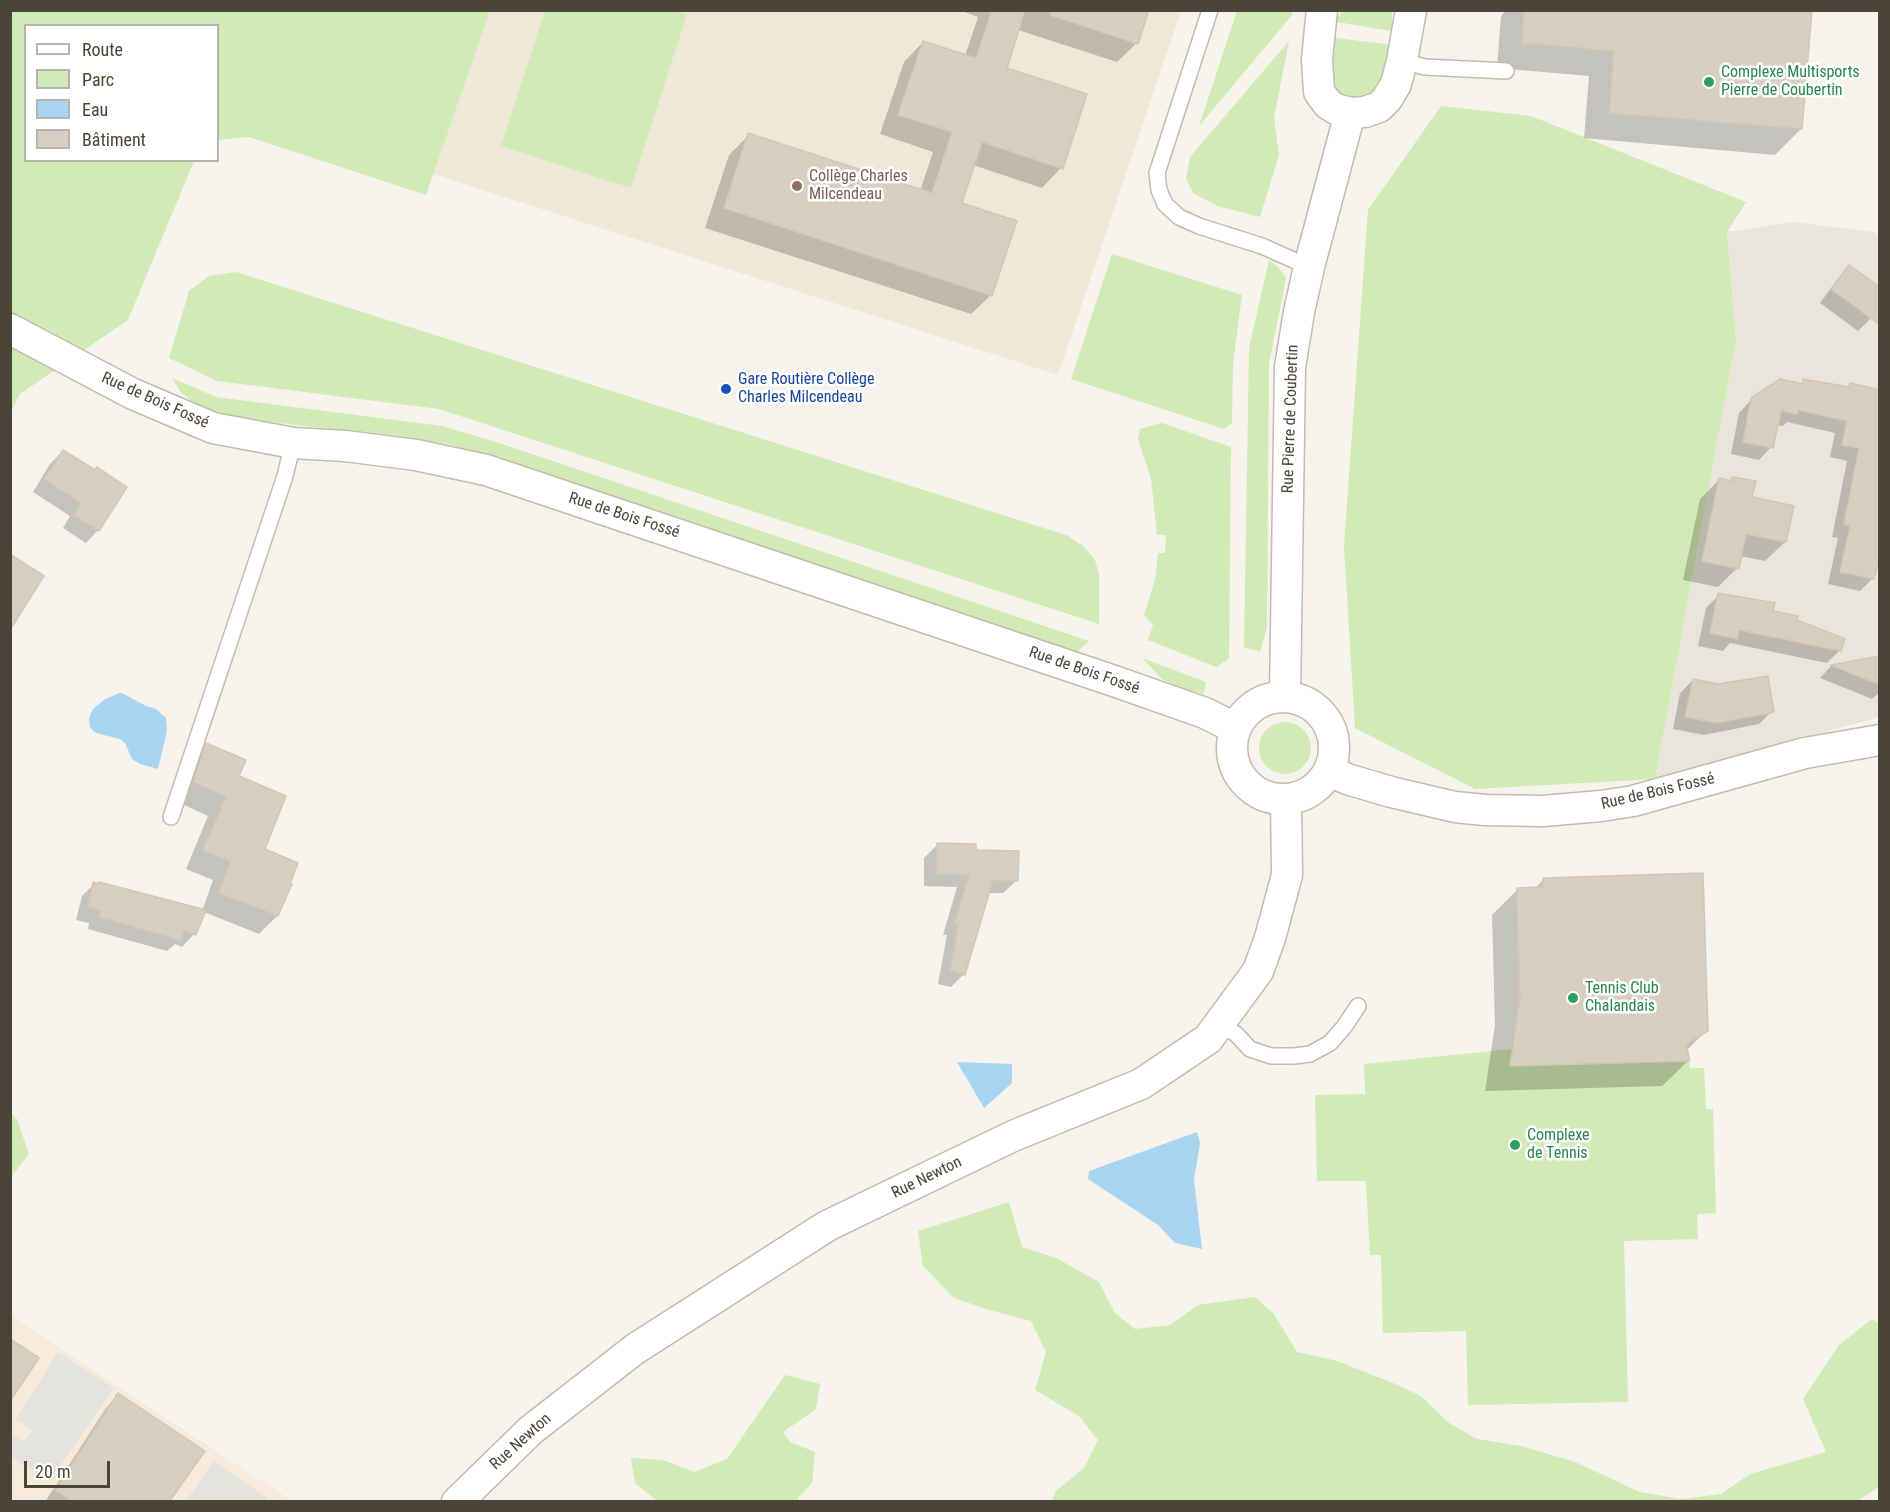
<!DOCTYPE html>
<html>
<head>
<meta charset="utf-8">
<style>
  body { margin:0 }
  #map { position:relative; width:1890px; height:1512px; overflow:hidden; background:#f6f3ec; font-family:"Roboto Condensed",sans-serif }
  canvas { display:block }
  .frame { position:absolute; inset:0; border:12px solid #4b4439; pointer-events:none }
  .legend { position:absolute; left:24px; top:24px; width:195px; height:138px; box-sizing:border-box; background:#fff; border:2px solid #b7b4b0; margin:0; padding:8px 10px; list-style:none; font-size:18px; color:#4b4439 }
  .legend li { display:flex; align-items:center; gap:12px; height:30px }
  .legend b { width:30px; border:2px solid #b7b4b0 }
  .scale { position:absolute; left:24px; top:1461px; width:86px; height:27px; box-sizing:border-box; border:3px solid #4b4439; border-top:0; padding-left:8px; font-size:18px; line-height:21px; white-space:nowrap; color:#4b4439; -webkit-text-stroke:4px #fff; paint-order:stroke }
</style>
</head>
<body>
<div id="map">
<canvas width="1890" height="1512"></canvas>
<div class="frame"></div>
<ul class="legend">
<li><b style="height:8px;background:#fff"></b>Route</li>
<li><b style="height:16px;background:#d2eab5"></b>Parc</li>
<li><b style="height:16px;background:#a9d4f2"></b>Eau</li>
<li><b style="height:16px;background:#d8cfc1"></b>Bâtiment</li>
</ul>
<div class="scale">20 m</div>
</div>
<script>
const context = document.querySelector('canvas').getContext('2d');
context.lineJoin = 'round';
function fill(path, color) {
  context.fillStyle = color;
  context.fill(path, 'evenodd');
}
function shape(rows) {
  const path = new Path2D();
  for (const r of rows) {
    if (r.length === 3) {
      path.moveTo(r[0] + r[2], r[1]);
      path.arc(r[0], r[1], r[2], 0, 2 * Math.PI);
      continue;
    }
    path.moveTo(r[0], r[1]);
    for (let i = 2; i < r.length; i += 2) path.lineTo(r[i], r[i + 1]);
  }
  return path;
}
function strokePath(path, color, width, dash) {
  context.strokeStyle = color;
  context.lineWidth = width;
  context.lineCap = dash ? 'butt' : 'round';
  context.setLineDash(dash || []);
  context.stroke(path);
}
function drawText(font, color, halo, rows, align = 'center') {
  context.font = font + ' "Roboto Condensed",sans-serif';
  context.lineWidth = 5;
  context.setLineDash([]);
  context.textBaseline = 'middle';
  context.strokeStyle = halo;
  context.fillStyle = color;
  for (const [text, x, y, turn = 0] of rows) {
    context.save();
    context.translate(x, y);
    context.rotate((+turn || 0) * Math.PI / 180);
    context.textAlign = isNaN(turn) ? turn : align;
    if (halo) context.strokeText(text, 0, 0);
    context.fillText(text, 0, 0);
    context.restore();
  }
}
fill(shape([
  [1793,222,1874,232,1880,238,1879,717,1655,779,1736,340,1727,232]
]), '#eae5da');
fill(shape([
  [11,1316,292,1501,11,1501]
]), '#f7ead8');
fill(shape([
  [490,11,1181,11,1058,375,433,174]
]), '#efe8d6');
fill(shape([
  [11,11,490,11,426,195,249,137,218,140,218,26,26,26,26,160,194,161,128,320,20,394,11,412],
  [677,11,687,14,631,188,501,146,545,11],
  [1237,11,1293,11,1292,15,1199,126],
  [1341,11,1392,11,1392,31,1331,21,1341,14],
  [1328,37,1393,45,1385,88,1375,98,1345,102,1332,92],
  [1289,41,1274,118,1279,155,1260,217,1217,206,1193,193,1186,179,1190,157],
  [1441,106,1531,116,1746,202,1727,232,1736,340,1655,779,1475,789,1355,728,1344,546,1368,210],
  [1112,254,1242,295,1233,364,1232,423,1224,429,1071,379],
  [1269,260,1279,268,1286,278,1269,363,1267,627,1260,652,1244,647,1249,348],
  [236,272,1066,535,1083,546,1095,560,1099,574,1099,624,439,409,217,381,169,358,189,291,209,276],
  [172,378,216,397,442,426,496,442,1089,641,1078,651,1063,650,449,444,232,417,205,410,181,393],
  [1162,423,1231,447,1229,659,1216,667,1148,640,1153,625,1144,615,1155,580,1158,553,1165,553,1166,535,1157,535,1151,479,1138,439,1140,429],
  [1142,658,1206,682,1204,694,1181,689,1162,679],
  [1285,748,26],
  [1703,873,1708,1031,1686,1044,1690,1068,1704,1068,1706,1109,1713,1109,1716,1213,1697,1214,1698,1239,1624,1241,1628,1402,1468,1405,1466,1331,1383,1333,1381,1255,1370,1255,1366,1181,1317,1181,1315,1095,1365,1094,1364,1064,1512,1049,1520,998,1517,888,1543,887,1543,878],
  [11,1113,17,1119,29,1154,11,1177],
  [1009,1202,1022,1247,1056,1258,1099,1282,1115,1313,1135,1329,1170,1325,1198,1305,1255,1297,1273,1313,1297,1352,1337,1361,1393,1383,1421,1396,1449,1423,1477,1439,1521,1446,1575,1462,1640,1492,1681,1499,1721,1494,1750,1474,1826,1452,1803,1399,1839,1345,1872,1319,1880,1324,1879,1487,1856,1502,1051,1501,1056,1491,1084,1468,1098,1440,1079,1416,1035,1390,1046,1352,1031,1321,989,1310,954,1298,923,1266,918,1231],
  [785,1375,820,1384,816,1409,783,1432,790,1442,815,1452,812,1483,798,1498,799,1501,657,1501,635,1483,631,1458,663,1460,694,1472,727,1459]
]), '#d2eab5');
fill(shape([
  [58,1352,114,1388,53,1476,44,1479,11,1457,11,1434,23,1442,33,1431,16,1419],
  [214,1461,267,1498,265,1501,186,1501]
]), '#e5e3e0');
fill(shape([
  [119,693,122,693,146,706,156,709,166,718,167,731,158,769,140,764,132,759,125,743,120,739,100,734,94,732,90,727,89,718,93,709,104,700],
  [957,1062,1012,1064,1012,1083,984,1108],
  [1197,1132,1200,1143,1194,1180,1202,1249,1175,1243,1158,1225,1088,1179,1089,1171]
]), '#a9d4f2');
fill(shape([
  [959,10,1147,10,1137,43,1117,62,1018,30,1005,69,1061,168,1042,188,973,165,960,204,991,295,971,314,705,228,729,155,749,135,920,191,933,152,880,134,904,62,923,42,965,56,978,17],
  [1506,10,1811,10,1801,129,1775,155,1584,138,1589,76,1497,68,1501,16],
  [1849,267,1880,306,1871,318,1858,331,1820,303,1837,280],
  [1804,381,1847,388,1851,385,1880,391,1873,578,1860,591,1828,584,1838,538,1832,537,1847,461,1830,457,1835,433,1787,422,1783,426,1776,425,1771,447,1759,460,1731,454,1739,413,1752,399,1800,385],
  [63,451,98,530,86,543,63,528,70,516,33,492,50,464],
  [1732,478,1785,542,1765,561,1740,556,1737,568,1718,587,1683,580,1700,499,1719,480,1729,482],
  [1719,595,1795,621,1840,650,1827,663,1730,643,1723,651,1698,646,1706,608],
  [1880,658,1880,692,1872,699,1820,678,1831,666],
  [1693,680,1772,711,1759,724,1704,735,1673,729,1680,693],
  [207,744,237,777,263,850,288,885,277,916,259,934,204,912,194,934,182,947,175,944,167,951,88,929,89,923,76,920,82,896,94,884,202,911,213,880,186,869,208,816,176,801,188,763],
  [937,845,1016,881,1003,893,988,893,964,974,951,987,938,984,947,935,943,935,957,887,924,886,924,858],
  [1544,879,1706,1031,1686,1051,1688,1061,1662,1086,1485,1091,1495,1025,1492,915,1518,889,1534,889],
  [119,1395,167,1502,45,1502,106,1408]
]), '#0003');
const building = shape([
  [992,10,1025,10,1007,68,1087,94,1063,169,982,142,962,203,1017,221,992,296,724,208,748,133,932,193,952,132,898,115,923,41,976,58,992,10],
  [1051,10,1149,10,1138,44,1050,15,1051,10],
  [1524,10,1812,10,1802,129,1609,113,1614,51,1522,43,1524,10],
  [1849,265,1880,287,1880,325,1831,289,1849,265],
  [1780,379,1803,384,1803,379,1849,387,1850,383,1880,390,1880,554,1874,579,1840,572,1850,526,1844,524,1859,448,1842,445,1847,421,1798,410,1797,414,1781,411,1773,448,1743,442,1751,398,1780,379],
  [63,450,95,470,97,467,127,487,99,531,74,515,81,503,44,479,63,450],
  [1732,477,1756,481,1752,497,1794,506,1786,542,1746,534,1739,569,1702,561,1719,478,1731,481,1732,477],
  [10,554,44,576,10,630,10,554],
  [1718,593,1775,603,1773,611,1798,616,1797,620,1845,639,1841,651,1739,630,1737,639,1710,633,1718,593],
  [1880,656,1880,685,1831,665,1880,656],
  [1768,676,1774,712,1717,723,1685,717,1693,679,1718,684,1768,676],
  [206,743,246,760,239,776,286,796,265,849,298,863,290,884,292,884,278,916,219,893,230,861,203,850,226,797,193,782,206,743],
  [937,843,976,844,976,850,1019,851,1018,881,993,880,965,975,950,971,959,923,955,923,969,874,936,874,937,843],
  [1703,873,1708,1031,1686,1044,1690,1061,1510,1066,1520,998,1517,888,1543,887,1543,878,1703,873],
  [93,882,98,884,99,882,206,910,196,935,185,931,180,940,99,917,100,911,88,907,93,882],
  [10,1339,39,1358,10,1401,10,1339],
  [118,1393,205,1451,169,1502,73,1502,55,1490,118,1393]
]);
fill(building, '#d8cfc1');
strokePath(building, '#d3c7b4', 1.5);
const service = shape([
  [1210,10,1157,173,1159,190,1165,204,1179,217,1199,226,1262,246,1309,267],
  [1402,61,1425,67,1506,71],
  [171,817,285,476,293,443],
  [1220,1024,1236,1034,1250,1049,1271,1056,1294,1056,1310,1054,1330,1043,1344,1027,1358,1006]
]);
const minor = shape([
  [1322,10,1317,59,1319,92,1328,104,1336,109,1350,113,1365,112,1379,107,1387,99,1396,84,1402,61,1411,10],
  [10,329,133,394,213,428,293,443,345,446,416,455,486,470,1114,681,1205,713,1235,728],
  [1285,696,1290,367,1299,312,1309,267,1350,113],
  [1283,748,51],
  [1330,771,1347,779,1391,792,1455,807,1485,810,1543,811,1601,806,1633,801,1805,753,1880,740],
  [457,1502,531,1430,635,1349,827,1226,1013,1136,1141,1084,1208,1039,1258,971,1270,938,1287,875,1286,800]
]);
strokePath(service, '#c2bbae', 18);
strokePath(minor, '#c2bbae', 33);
strokePath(service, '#fff', 15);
strokePath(minor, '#fff', 30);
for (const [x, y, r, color] of [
  [1709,82,6,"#2e9e5b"],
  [797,186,6,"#8d6e63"],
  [726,389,6,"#1a4fb4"],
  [1573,998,6,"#2e9e5b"],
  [1515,1145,6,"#2e9e5b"]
]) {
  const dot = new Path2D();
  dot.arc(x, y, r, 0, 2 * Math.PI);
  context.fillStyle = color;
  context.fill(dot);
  strokePath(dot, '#fff', 2);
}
drawText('16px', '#27864d', '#fff', [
  ["Complexe Multisports",1721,73],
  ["Pierre de Coubertin",1721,91],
  ["Tennis Club",1585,989],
  ["Chalandais",1585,1007],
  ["Complexe",1527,1136],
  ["de Tennis",1527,1154]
], 'left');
drawText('16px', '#785e54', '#fff', [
  ["Collège Charles",809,177],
  ["Milcendeau",809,195]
], 'left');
drawText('16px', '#164399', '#fff', [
  ["Gare Routière Collège",738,380],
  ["Charles Milcendeau",738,398]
], 'left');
drawText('16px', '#4b4439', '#fff', [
  ["Rue de Bois Fossé",155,401,24],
  ["Rue Pierre de Coubertin",1291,419,-88],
  ["Rue de Bois Fossé",624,516,18],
  ["Rue de Bois Fossé",1084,671,19],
  ["Rue de Bois Fossé",1658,792,-13],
  ["Rue Newton",927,1178,-26],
  ["Rue Newton",521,1442,-42]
]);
</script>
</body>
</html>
